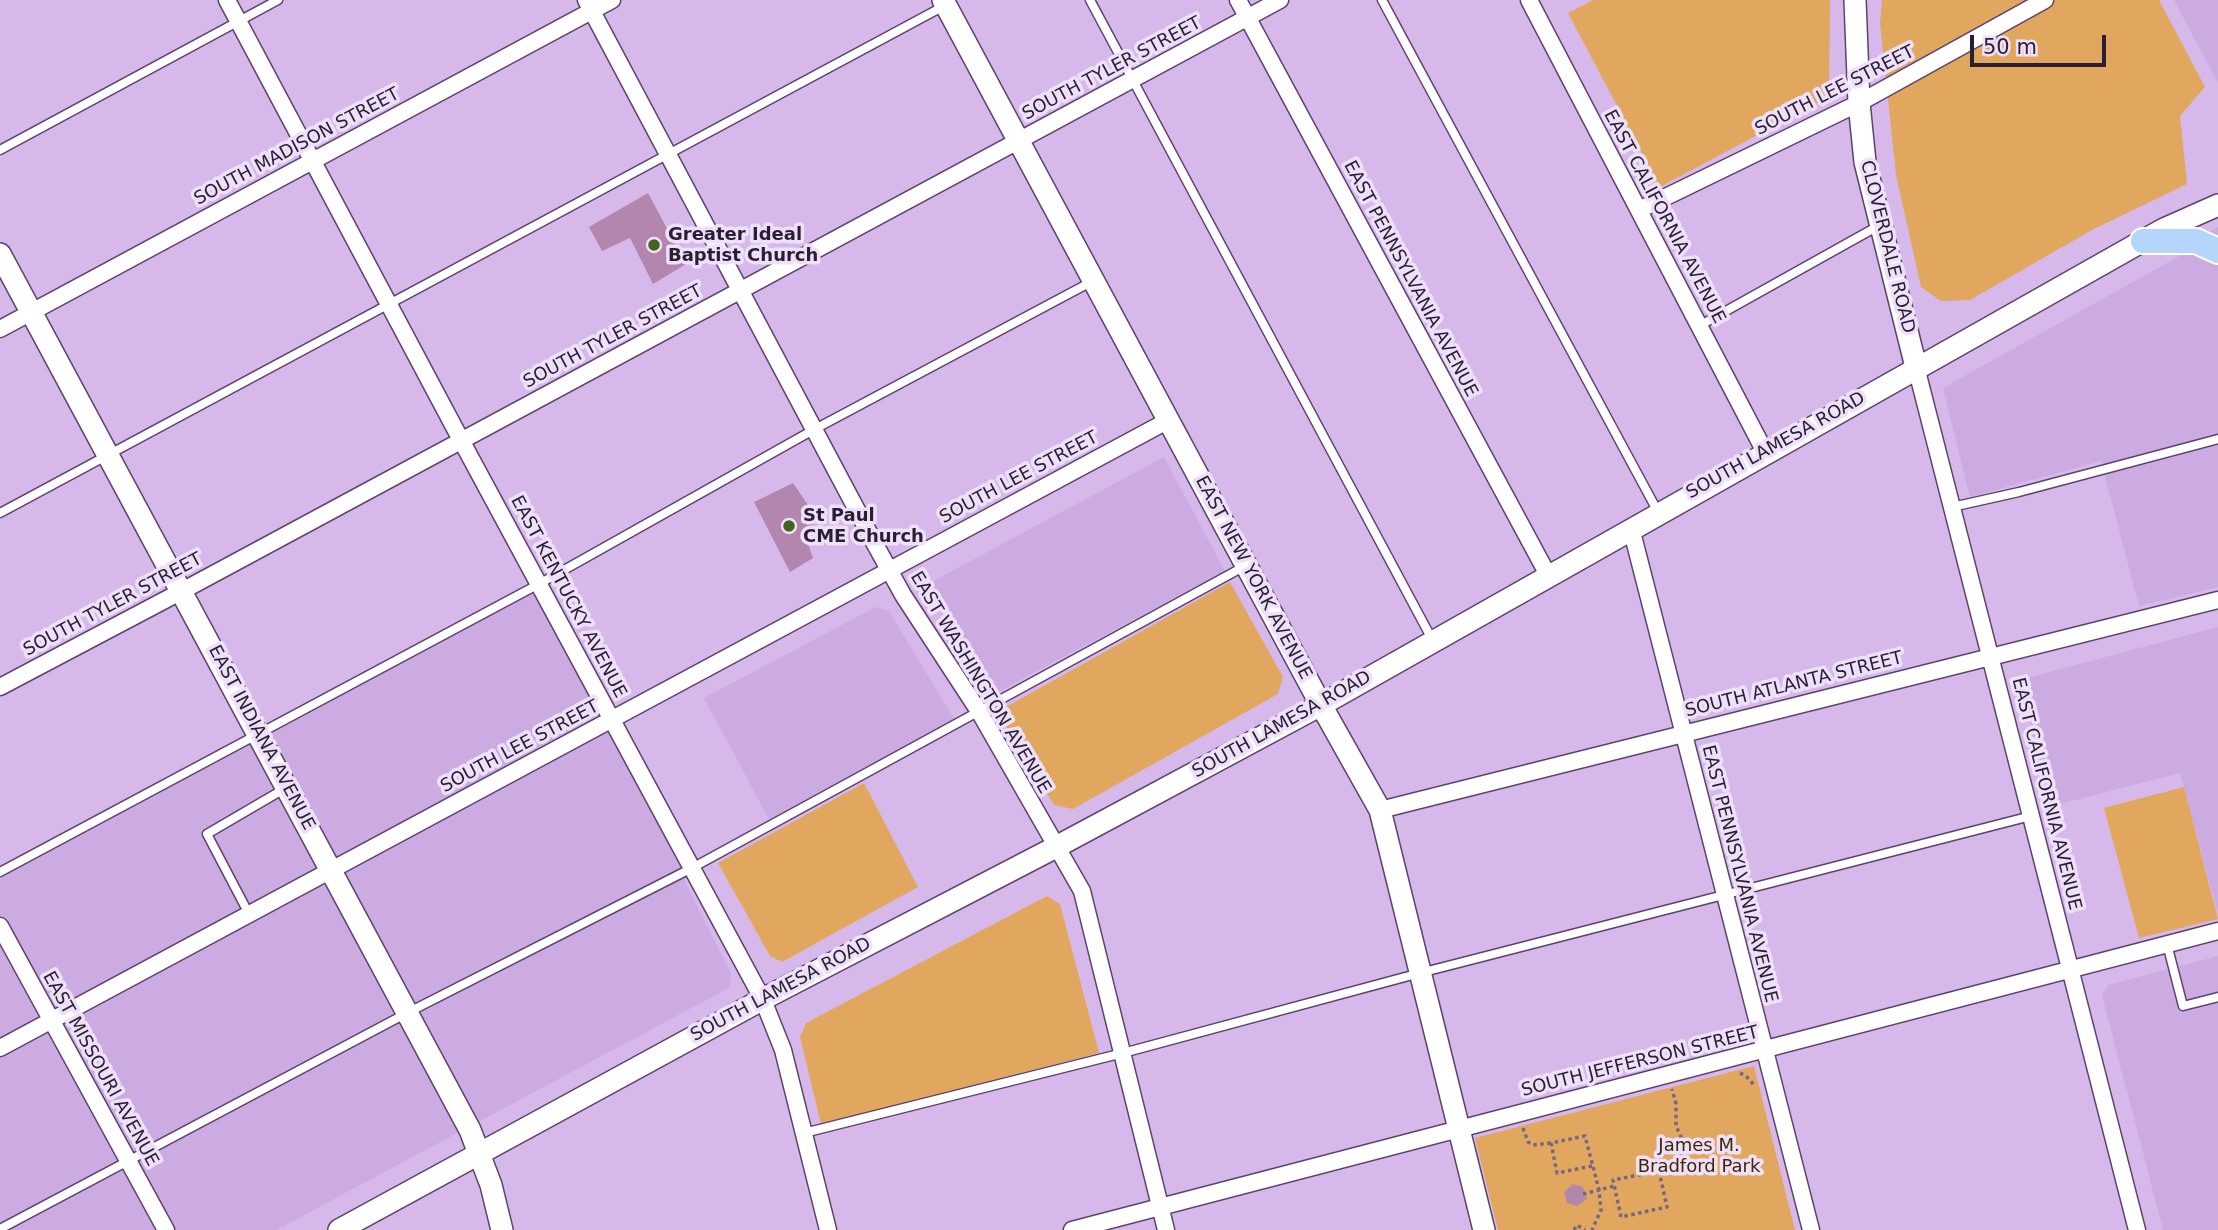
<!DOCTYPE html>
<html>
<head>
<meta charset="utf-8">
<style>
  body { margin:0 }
  #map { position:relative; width:2218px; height:1230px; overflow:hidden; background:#d6b8eb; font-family:"DejaVu Sans",sans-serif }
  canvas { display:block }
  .scale { position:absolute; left:1970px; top:35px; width:136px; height:32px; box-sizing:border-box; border:4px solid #2a1f32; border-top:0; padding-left:9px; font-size:21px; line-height:24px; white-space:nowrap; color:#2a1f32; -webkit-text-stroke:5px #efe0fa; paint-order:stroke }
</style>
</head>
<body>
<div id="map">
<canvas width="2218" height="1230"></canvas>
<div class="scale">50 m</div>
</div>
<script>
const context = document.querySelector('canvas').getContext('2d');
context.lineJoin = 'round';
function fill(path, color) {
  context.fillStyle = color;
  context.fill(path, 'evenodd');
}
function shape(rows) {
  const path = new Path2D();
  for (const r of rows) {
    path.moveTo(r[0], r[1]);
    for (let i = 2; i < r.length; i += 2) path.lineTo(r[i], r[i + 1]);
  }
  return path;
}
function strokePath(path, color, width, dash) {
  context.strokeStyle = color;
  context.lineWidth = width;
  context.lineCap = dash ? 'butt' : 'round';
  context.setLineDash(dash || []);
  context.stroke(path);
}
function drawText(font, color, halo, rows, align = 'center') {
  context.font = font + ' "DejaVu Sans",sans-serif';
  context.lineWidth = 7;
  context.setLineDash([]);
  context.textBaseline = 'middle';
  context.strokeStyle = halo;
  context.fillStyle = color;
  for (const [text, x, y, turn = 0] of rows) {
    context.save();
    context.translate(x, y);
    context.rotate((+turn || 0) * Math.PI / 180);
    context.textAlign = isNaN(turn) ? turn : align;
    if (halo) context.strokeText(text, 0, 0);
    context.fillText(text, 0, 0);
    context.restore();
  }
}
fill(shape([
  [2174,0,2218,0,2218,83],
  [2218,227,2218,587,2139,606,2101,461,1970,497,1943,388,2183,254,2196,253,2207,233],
  [1164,457,1225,571,992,695,924,586],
  [536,580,686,859,685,882,731,973,729,988,276,1230,0,1230,0,868],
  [876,607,889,611,954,719,769,819,704,698],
  [2218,627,2218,914,2180,773,2052,806,2022,690,2027,678],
  [2218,956,2218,1230,2163,1230,2102,995,2108,985]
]), '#ccabe3');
fill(shape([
  [1593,0,1830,0,1829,85,1823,100,1660,187,1568,13],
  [1882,0,2159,0,2205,87,2180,116,2187,184,2092,230,1970,300,1941,301,1921,287,1896,175,1880,23],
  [1230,582,1283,677,1278,694,1073,809,1054,805,997,712],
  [864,783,918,887,782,962,770,956,718,863],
  [2184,787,2218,919,2139,938,2104,808],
  [1047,896,1060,904,1099,1053,821,1124,800,1037,806,1023],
  [1754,1066,1795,1230,1498,1230,1475,1138]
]), '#e1a75e');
fill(shape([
  [648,193,686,264,653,284,630,238,602,251,589,227],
  [793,483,818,520,804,533,813,558,790,572,754,502],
  [1573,1184,1583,1187,1587,1199,1577,1206,1567,1203,1564,1192]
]), '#b386ad');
const lane = shape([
  [1090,0,1433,641],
  [1382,0,1658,512],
  [0,150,278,0],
  [1699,326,1880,225],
  [1952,507,2019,492,2218,439],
  [0,513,944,6],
  [0,872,539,584,815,429,1091,282],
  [249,914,207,834,284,789],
  [2167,944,2183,1006,2218,997],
  [804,1133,1123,1053,1420,973,2031,816],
  [0,1229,407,1013,692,868,1245,566]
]);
const street = shape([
  [227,0,461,440,763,1000,783,1050,828,1230],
  [586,0,876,546,903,595,980,713,1082,891,1166,1230],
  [1238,0,1548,575],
  [1529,0,1765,452],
  [1639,210,1859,103,2045,0],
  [0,329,612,0],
  [1916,367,2137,1230],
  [1631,528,1811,1230],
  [0,687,182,591,1280,0],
  [1380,810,2218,600],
  [0,926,166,1230],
  [0,1048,1169,420],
  [1072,1230,2218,931]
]);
const secondary = shape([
  [943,0,1321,705,1380,810,1484,1230],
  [1855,0,1859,103,1865,162,1916,367],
  [0,254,470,1130,491,1185,502,1230],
  [339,1230,767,997,1056,847,1321,705,2164,229,2218,205]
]);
const primary = shape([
  [2143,241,2196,241,2218,251]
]);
strokePath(lane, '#5c426d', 11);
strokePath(street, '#5c426d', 19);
strokePath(secondary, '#5c426d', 24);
strokePath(primary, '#fff', 28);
strokePath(shape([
  [1740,1073,1746,1076,1755,1086],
  [1523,1128,1528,1142,1533,1145,1551,1143],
  [1592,1166,1557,1173,1551,1143,1585,1136,1599,1190,1614,1186],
  [1659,1171,1667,1207,1621,1217,1613,1180,1659,1171],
  [1659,1171,1677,1166,1684,1155,1682,1139,1676,1126,1676,1104,1672,1089],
  [1583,1194,1599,1190,1601,1210,1592,1230],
  [1574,1230,1577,1225,1585,1230]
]), '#796687', 3.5, [3.5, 3.5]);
strokePath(lane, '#fff', 8);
strokePath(street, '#fff', 16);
strokePath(secondary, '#fff', 21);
strokePath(primary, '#b3d6fa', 24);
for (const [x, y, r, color] of [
  [654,245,7,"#42641a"],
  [789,526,7,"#42641a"]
]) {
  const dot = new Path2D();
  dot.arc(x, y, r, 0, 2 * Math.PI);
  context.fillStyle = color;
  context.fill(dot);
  strokePath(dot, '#efe0fa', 2.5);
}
drawText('18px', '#2a1f32', '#efe0fa', [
  ["SOUTH TYLER STREET",1112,69,-28],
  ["SOUTH LEE STREET",1835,91,-27],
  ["SOUTH MADISON STREET",297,147,-28],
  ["EAST CALIFORNIA AVENUE",1664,217,62],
  ["CLOVERDALE ROAD",1887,247,76],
  ["EAST PENNSYLVANIA AVENUE",1410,279,62],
  ["SOUTH TYLER STREET",613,337,-28],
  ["SOUTH LAMESA ROAD",1776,446,-29],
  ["SOUTH LEE STREET",1019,478,-28],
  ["EAST NEW YORK AVENUE",1253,578,62],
  ["EAST KENTUCKY AVENUE",568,597,62],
  ["SOUTH TYLER STREET",113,605,-28],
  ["EAST WASHINGTON AVENUE",980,683,59],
  ["SOUTH ATLANTA STREET",1794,685,-14],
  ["SOUTH LAMESA ROAD",1282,725,-29],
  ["EAST INDIANA AVENUE",261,738,62],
  ["SOUTH LEE STREET",520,747,-28],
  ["EAST CALIFORNIA AVENUE",2046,794,76],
  ["EAST PENNSYLVANIA AVENUE",1739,874,76],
  ["SOUTH LAMESA ROAD",781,990,-28],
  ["SOUTH JEFFERSON STREET",1640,1062,-14],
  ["EAST MISSOURI AVENUE",100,1069,61]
]);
drawText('bold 18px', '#2a1f32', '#efe0fa', [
  ["Greater Ideal",668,235],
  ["Baptist Church",668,256],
  ["St Paul",803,516],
  ["CME Church",803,537]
], 'left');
drawText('18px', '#402703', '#efe0fa', [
  ["James M.",1699,1146],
  ["Bradford Park",1699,1167]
]);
</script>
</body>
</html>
